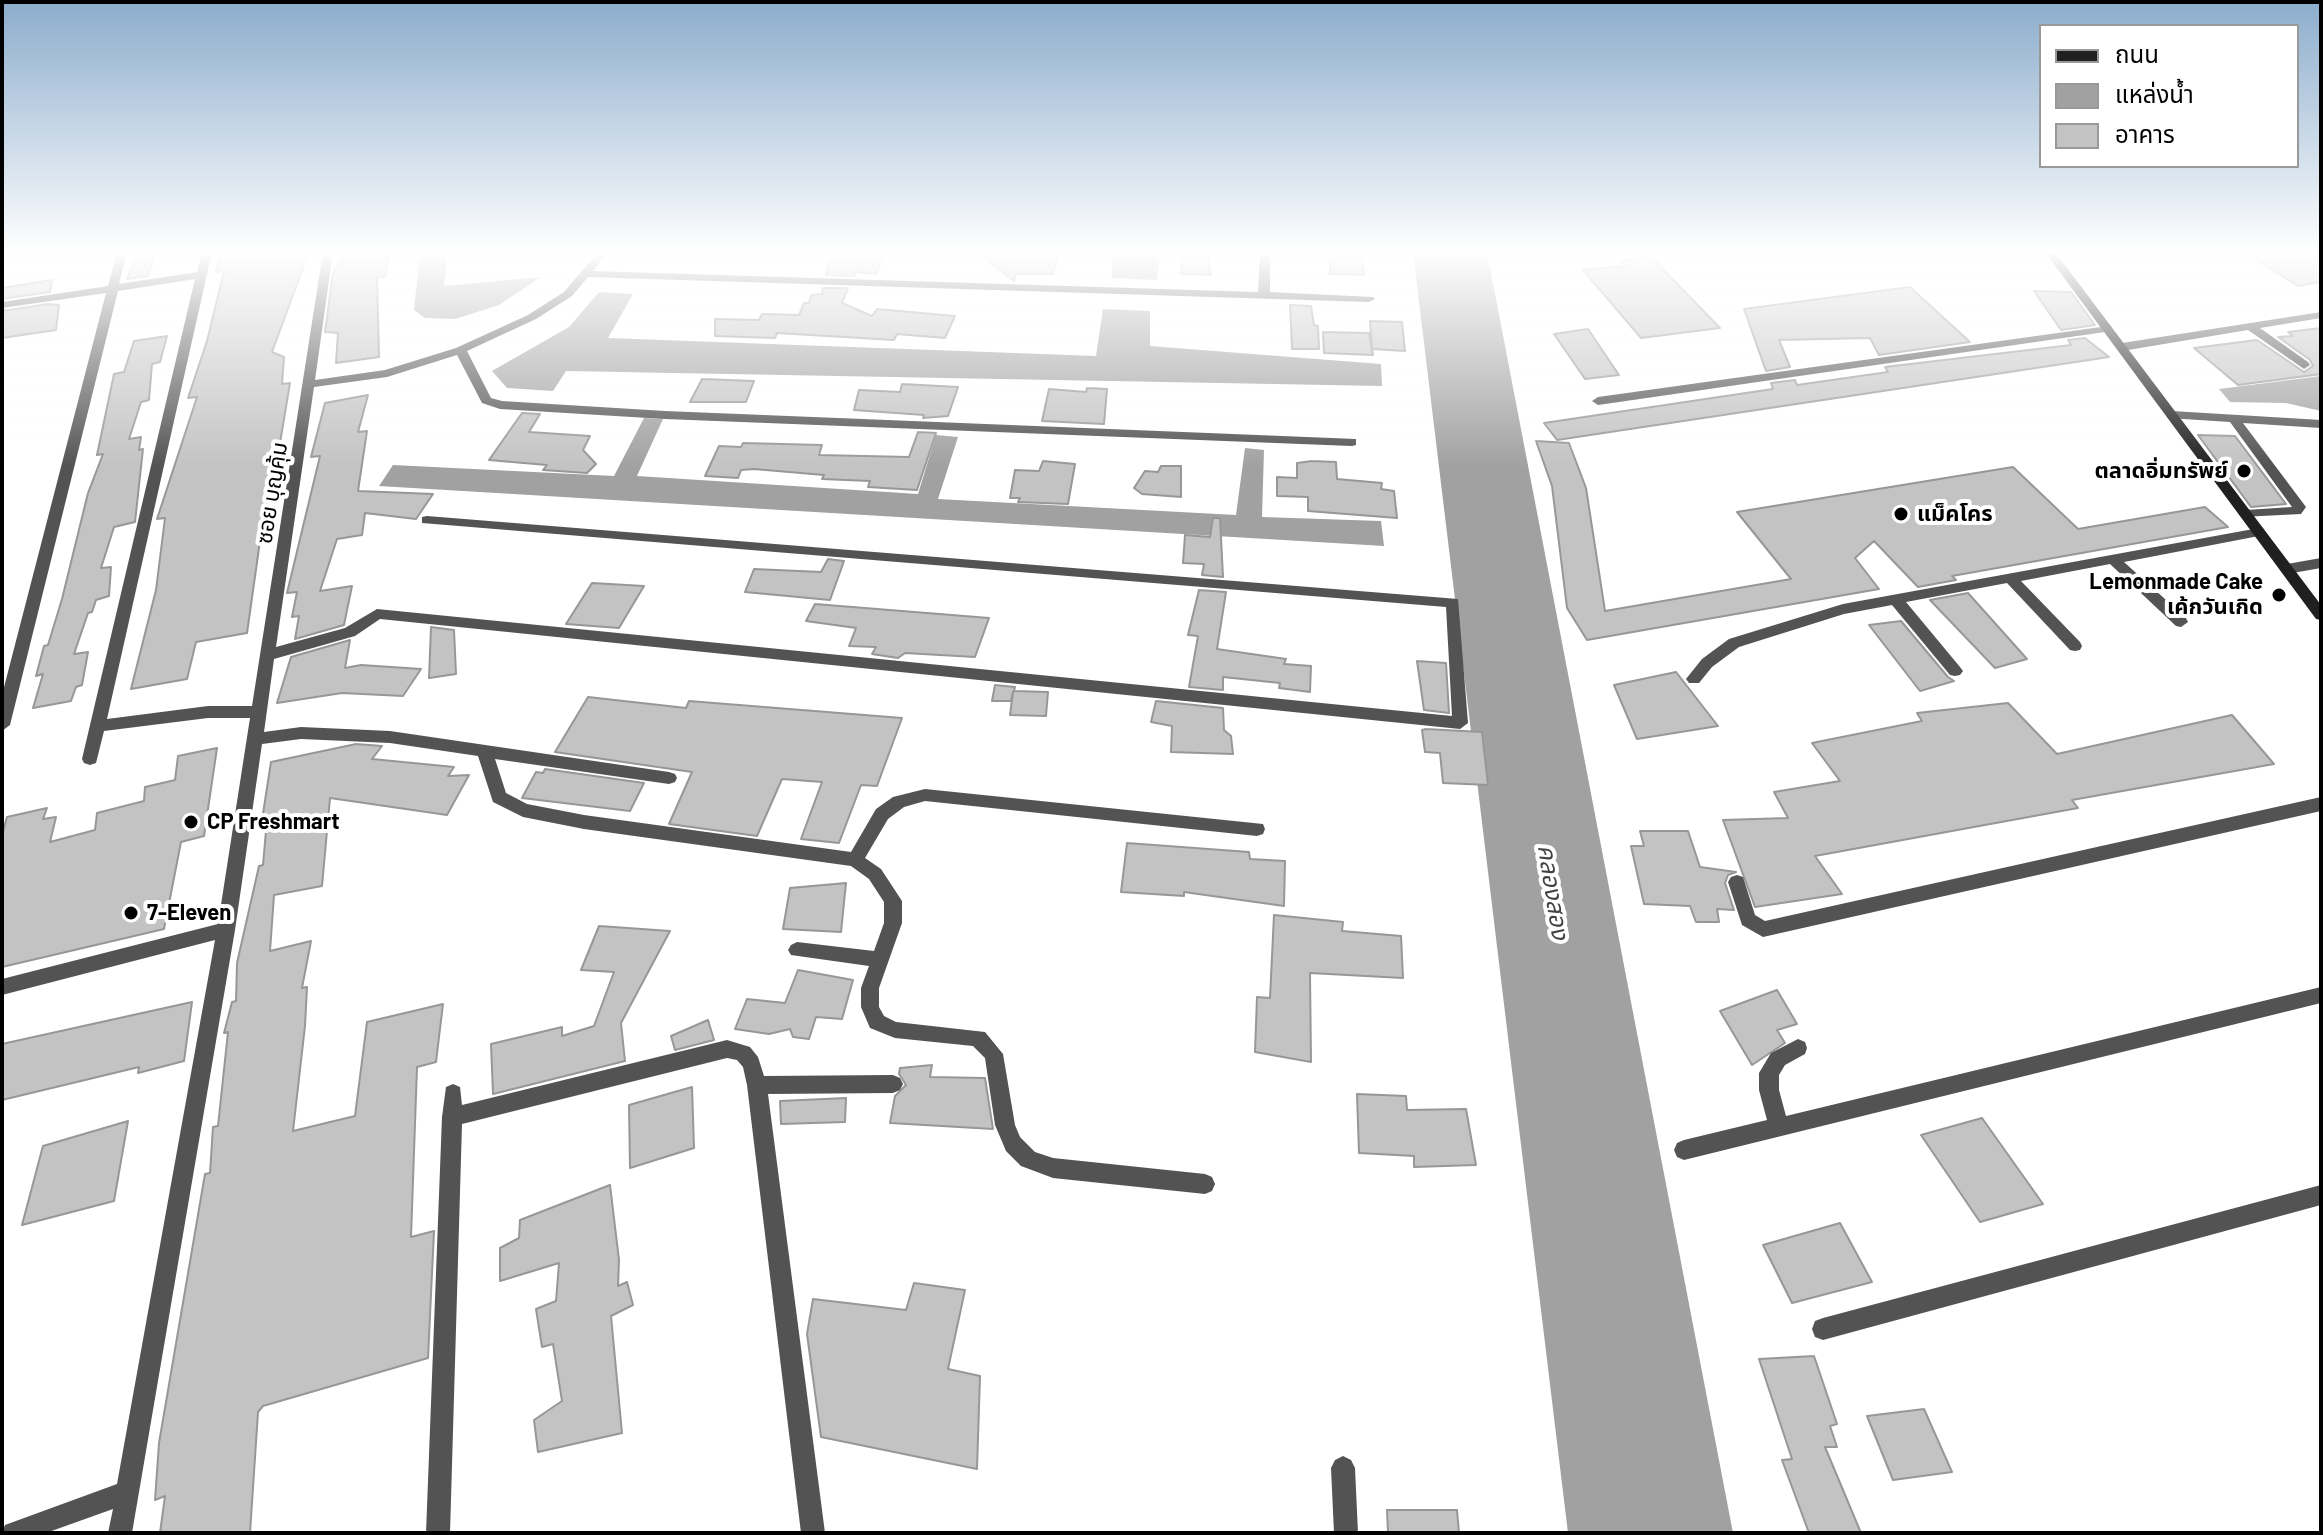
<!DOCTYPE html>
<html>
<head>
<meta charset="utf-8">
<style>
  body { margin:0 }
  #map { position:relative; width:2323px; height:1535px; overflow:hidden; background:#fff; font-family:Barlow,"Noto Sans Thai",sans-serif }
  canvas { display:block }
  .frame { position:absolute; inset:0; border:4px solid #000; pointer-events:none }
  .legend { position:absolute; left:2039px; top:24px; width:260px; height:144px; box-sizing:border-box; background:#fff; border:2px solid #999; margin:0; padding:10px 14px; list-style:none; font-size:24px; color:#000 }
  .legend li { display:flex; align-items:center; gap:16px; height:40px }
  .legend b { width:40px; border:2px solid #999 }
</style>
</head>
<body>
<div id="map">
<canvas width="2323" height="1535"></canvas>
<div class="frame"></div>
<ul class="legend">
<li><b style="height:10px;background:#202020"></b>ถนน</li>
<li><b style="height:22px;background:#a1a1a1"></b>แหล่งน้ำ</li>
<li><b style="height:22px;background:#c3c3c3"></b>อาคาร</li>
</ul>
</div>
<script>
const context = document.querySelector('canvas').getContext('2d');
context.lineJoin = 'round';
function fill(path, color) {
  context.fillStyle = color;
  context.fill(path, 'evenodd');
}
function shape(rows) {
  const path = new Path2D();
  for (const r of rows) {
    path.moveTo(r[0], r[1]);
    for (let i = 2; i < r.length; i += 2) path.lineTo(r[i], r[i + 1]);
  }
  return path;
}
function strokePath(path, color, width, dash) {
  context.strokeStyle = color;
  context.lineWidth = width;
  context.lineCap = dash ? 'butt' : 'round';
  context.setLineDash(dash || []);
  context.stroke(path);
}
function drawText(font, color, halo, rows, align = 'center') {
  context.font = font + ' Barlow,"Noto Sans Thai",sans-serif';
  context.lineWidth = 8;
  context.setLineDash([]);
  context.textBaseline = 'middle';
  context.strokeStyle = halo;
  context.fillStyle = color;
  for (const [text, x, y, turn = 0] of rows) {
    context.save();
    context.translate(x, y);
    context.rotate((+turn || 0) * Math.PI / 180);
    context.textAlign = isNaN(turn) ? turn : align;
    if (halo) context.strokeText(text, 0, 0);
    context.fillText(text, 0, 0);
    context.restore();
  }
}
fill(shape([
  [420,252,448,252,444,286,541,277,499,305,455,319,425,318,414,310],
  [1112,252,1160,252,1157,280,1112,278],
  [1413,252,1487,252,1733,1533,1568,1533],
  [599,292,633,294,608,338,1096,356,1103,309,1150,311,1150,346,1381,364,1382,386,566,371,553,391,507,388,492,371,569,327],
  [2321,376,2321,411,2286,403,2230,402,2219,389],
  [644,418,663,419,637,476,918,494,936,435,958,437,938,499,1236,515,1245,448,1264,450,1262,517,1381,521,1384,546,379,486,393,465,614,476]
]), '#a1a1a1');
const building = shape([
  [156,252,148,276,127,279,137,253,156,252],
  [221,252,309,252,272,352,284,357,282,384,290,383,277,461,269,484,265,511,269,510,265,534,261,534,247,633,196,642,187,679,131,689,156,590,165,518,157,519,197,397,188,398,207,341,224,271,216,272,221,252],
  [390,252,385,276,377,277,379,357,336,363,338,333,325,332,333,273,344,255,390,252],
  [831,252,885,252,876,274,856,272,854,276,826,275,831,252],
  [976,252,1059,252,1053,274,1016,274,1014,281,976,252],
  [2244,252,2321,252,2321,282,2298,286,2244,252],
  [1182,256,1207,256,1211,275,1181,274,1182,256],
  [1330,256,1362,256,1364,275,1330,274,1330,256],
  [1651,257,1720,328,1641,338,1583,270,1626,266,1620,260,1651,257],
  [52,280,50,292,2,299,2,288,52,280],
  [1910,287,1970,342,1879,355,1870,338,1779,340,1790,367,1766,371,1744,309,1910,287],
  [823,288,848,288,842,303,872,316,877,309,955,316,945,338,897,334,894,340,777,333,775,338,715,336,715,319,759,320,762,314,799,315,804,303,809,303,811,295,822,294,823,288],
  [2034,291,2071,292,2095,325,2061,330,2034,291],
  [48,304,59,305,56,330,2,338,2,311,48,304],
  [1290,305,1311,306,1314,325,1318,326,1319,349,1292,349,1290,305],
  [1370,321,1402,322,1405,351,1372,349,1370,321],
  [2321,328,2321,374,2238,385,2194,348,2257,340,2304,372,2313,366,2310,360,2278,337,2293,336,2288,332,2321,328],
  [1588,329,1619,375,1585,379,1554,334,1588,329],
  [1323,332,1369,333,1373,355,1324,353,1323,332],
  [167,336,160,362,152,364,149,400,141,402,129,439,141,437,139,450,143,449,135,522,114,527,101,568,111,567,109,596,96,600,92,612,88,613,74,654,88,652,82,685,76,687,71,701,33,708,43,674,36,676,44,646,48,645,62,599,88,493,103,454,97,455,114,374,124,372,134,341,167,336],
  [2085,338,2109,357,1557,440,1544,423,1773,389,1771,383,1795,380,1797,385,1888,372,1885,367,2071,345,2068,340,2085,338],
  [702,379,754,381,746,402,690,402,702,379],
  [902,384,958,387,948,416,923,418,924,415,854,410,859,390,900,392,902,384],
  [1087,388,1107,389,1104,424,1042,421,1049,389,1086,392,1087,388],
  [368,395,358,432,367,431,358,491,433,494,416,519,365,513,362,535,337,539,320,591,352,586,344,625,295,639,299,616,292,617,297,592,287,593,320,456,311,457,325,403,368,395],
  [522,413,540,414,529,432,590,436,583,450,596,464,587,473,543,470,547,465,489,460,522,413],
  [918,432,936,433,917,490,868,487,870,481,822,479,824,475,754,469,741,470,738,478,705,476,719,446,741,447,743,443,822,445,819,455,909,457,918,432],
  [2198,435,2235,436,2286,504,2251,507,2198,435],
  [1536,441,1569,443,1586,488,1605,611,1791,579,1737,512,2013,467,2078,529,2205,507,2228,527,1952,576,1956,580,1918,587,1874,541,1855,558,1879,589,1587,640,1567,608,1552,486,1536,441],
  [1043,461,1075,464,1068,504,1018,502,1020,498,1010,498,1015,470,1039,471,1043,461],
  [1312,461,1336,462,1337,479,1382,483,1381,489,1394,491,1397,518,1308,511,1308,497,1277,496,1277,477,1297,478,1297,463,1312,461],
  [1161,466,1181,466,1181,497,1142,494,1134,488,1145,471,1158,472,1161,466],
  [1213,518,1220,518,1223,577,1202,575,1204,564,1183,563,1185,535,1210,537,1213,518],
  [828,559,844,561,830,600,745,592,754,569,821,572,828,559],
  [592,583,644,586,619,628,566,624,592,583],
  [1199,590,1226,592,1217,649,1286,659,1284,664,1311,666,1310,692,1279,688,1280,683,1223,677,1223,690,1189,687,1198,636,1188,635,1199,590],
  [1968,593,2027,659,1995,668,1930,600,1968,593],
  [815,604,989,618,975,657,905,653,898,658,872,654,876,647,849,646,856,628,806,621,815,604],
  [1901,621,1948,677,1954,681,1920,691,1869,625,1901,621],
  [431,627,454,630,456,674,429,678,431,627],
  [350,640,345,668,361,665,421,669,403,696,342,693,277,703,291,657,350,640],
  [1417,661,1446,663,1449,713,1424,710,1417,661],
  [1676,672,1718,726,1637,739,1614,685,1676,672],
  [995,685,1015,687,1014,691,1048,692,1046,716,1010,715,1013,692,1011,701,992,701,995,685],
  [588,697,686,708,689,701,902,718,877,786,861,785,839,843,801,839,822,782,782,779,757,836,669,824,692,772,555,752,588,697],
  [1156,701,1223,708,1224,730,1231,736,1233,754,1171,752,1172,726,1151,722,1156,701],
  [2008,703,2057,754,2232,715,2274,764,2072,800,2078,808,1815,856,1842,894,1755,907,1723,820,1788,818,1774,792,1840,781,1812,743,1922,721,1917,713,2008,703],
  [1426,729,1482,732,1488,785,1443,783,1440,753,1425,752,1422,730,1426,729],
  [356,744,382,746,372,759,454,767,448,776,469,775,447,815,330,798,322,886,274,895,270,951,311,941,302,988,307,987,305,1026,293,1131,355,1116,367,1022,443,1004,436,1062,417,1067,411,1237,434,1231,428,1358,263,1406,258,1412,250,1533,160,1533,165,1496,155,1500,159,1443,205,1174,210,1173,213,1127,218,1126,228,1032,224,1033,232,1002,236,1001,237,963,259,866,263,865,267,819,262,820,271,762,356,744],
  [217,748,204,836,181,842,164,929,2,967,2,835,7,817,47,808,43,819,56,817,50,842,95,830,97,813,144,801,145,787,175,780,178,756,217,748],
  [545,769,644,783,630,811,522,798,536,772,543,773,545,769],
  [1640,831,1688,831,1700,867,1736,872,1728,875,1725,883,1734,910,1717,909,1719,922,1696,922,1690,906,1644,904,1631,846,1644,846,1640,831],
  [1127,843,1249,852,1250,859,1285,861,1284,906,1184,892,1184,896,1121,892,1127,843],
  [846,883,841,932,783,929,790,888,846,883],
  [1274,915,1343,922,1342,931,1401,936,1403,978,1310,973,1311,1062,1255,1052,1257,997,1270,998,1274,915],
  [599,926,670,931,621,1023,625,1061,493,1094,491,1044,562,1027,562,1036,594,1026,614,972,581,970,599,926],
  [798,970,853,980,842,1019,816,1017,809,1039,793,1037,790,1029,769,1034,735,1029,747,999,785,1003,798,970],
  [1777,990,1797,1024,1777,1030,1785,1043,1752,1065,1720,1011,1777,990],
  [192,1002,184,1061,138,1073,139,1067,2,1100,2,1044,192,1002],
  [708,1020,714,1040,675,1050,671,1036,708,1020],
  [932,1065,930,1077,985,1078,993,1129,890,1123,895,1096,906,1085,899,1074,900,1068,932,1065],
  [692,1087,694,1148,630,1168,629,1105,692,1087],
  [1357,1094,1406,1096,1407,1110,1466,1109,1476,1165,1414,1167,1414,1156,1359,1153,1357,1094],
  [846,1098,845,1122,781,1124,780,1101,846,1098],
  [1982,1118,2043,1204,1980,1222,1921,1135,1982,1118],
  [128,1121,114,1201,22,1225,43,1146,128,1121],
  [610,1185,619,1260,618,1286,627,1282,633,1305,611,1316,622,1433,538,1452,534,1420,562,1401,553,1344,542,1347,536,1309,556,1301,559,1263,500,1281,500,1248,519,1238,520,1220,610,1185],
  [1840,1223,1872,1282,1792,1303,1763,1245,1840,1223],
  [914,1283,965,1290,948,1369,980,1376,977,1469,821,1437,807,1334,813,1299,906,1310,914,1283],
  [1814,1356,1837,1424,1830,1426,1837,1447,1825,1447,1861,1533,1809,1533,1782,1460,1792,1459,1759,1359,1814,1356],
  [1924,1409,1952,1472,1893,1480,1867,1416,1924,1409],
  [1387,1510,1457,1510,1459,1533,1388,1533,1387,1510]
]);
fill(building, '#c3c3c3');
strokePath(building, '#979797', 2);
fill(shape([
  [117,252,127,252,119,284,197,272,202,252,212,252,107,719,208,706,252,706,323,252,333,252,315,380,385,370,456,348,528,315,564,292,598,252,608,252,593,271,1258,292,1260,252,1270,252,1270,292,1373,297,1375,299,1369,302,588,277,572,296,536,319,467,351,491,398,502,401,665,411,1356,439,1356,445,1352,446,665,419,500,409,482,403,457,355,387,377,314,387,276,647,345,628,377,609,1452,716,1446,607,422,523,422,517,427,516,1458,599,1468,723,1460,729,380,619,355,636,274,659,264,732,301,727,390,731,669,772,675,774,677,778,675,782,669,784,495,759,506,793,527,804,584,815,851,852,876,809,893,797,925,789,1263,824,1265,829,1263,834,1257,836,925,801,904,807,888,819,865,858,881,869,902,901,902,923,879,988,879,1007,884,1016,896,1022,985,1032,1003,1054,1015,1125,1020,1137,1035,1152,1053,1158,1205,1174,1212,1177,1215,1184,1212,1191,1205,1194,1053,1178,1021,1166,1006,1151,995,1125,985,1058,973,1046,895,1038,870,1028,861,1007,861,988,869,966,791,955,788,950,791,945,797,942,874,951,884,923,884,902,869,879,851,866,584,829,523,817,493,802,478,756,390,743,301,739,262,744,235,930,132,1533,108,1533,113,1509,46,1533,2,1533,5,1525,117,1484,215,940,2,995,2,979,218,924,250,718,208,718,104,731,96,763,90,765,84,763,82,759,195,279,118,291,10,725,2,731,2,695,106,293,2,308,2,302,108,286,117,252],
  [2321,312,2321,318,2260,328,2308,362,2310,365,2304,369,2248,330,2122,351,2116,347,2122,343,2321,312],
  [2108,326,2112,327,2112,331,1598,405,1592,401,1598,397,2108,326],
  [2172,411,2321,420,2321,428,2243,423,2306,507,2301,514,2241,517,2241,511,2246,510,2292,507,2230,422,2168,418,2166,415,2172,411],
  [2259,528,2264,529,2264,535,2124,562,2186,618,2188,622,2181,627,2176,626,2110,564,2021,581,2080,642,2082,646,2080,650,2075,651,2070,650,2007,583,1906,602,1960,667,1963,671,1960,675,1955,676,1950,675,1892,605,1844,614,1739,647,1712,667,1699,683,1689,683,1686,679,1702,659,1729,639,1843,604,2259,528],
  [2321,558,2321,568,2287,574,2280,569,2287,564,2321,558],
  [2321,797,2321,811,1763,937,1742,925,1728,882,1731,877,1737,875,1743,877,1755,915,1765,921,2321,797],
  [2321,987,2321,1003,1684,1160,1677,1157,1674,1150,1677,1143,1684,1140,1767,1120,1759,1090,1759,1073,1771,1053,1798,1039,1805,1042,1807,1048,1805,1054,1785,1065,1779,1075,1779,1090,1786,1116,2321,987],
  [727,1040,750,1047,758,1057,764,1076,893,1075,900,1078,903,1084,900,1090,893,1093,768,1094,825,1533,801,1533,747,1085,743,1067,737,1060,727,1058,462,1124,450,1533,426,1533,442,1117,446,1087,453,1084,460,1087,462,1105,727,1040],
  [2321,1185,2321,1205,1823,1340,1815,1337,1812,1329,1815,1321,1823,1318,2321,1185],
  [1343,1456,1351,1460,1355,1468,1358,1533,1334,1533,1331,1468,1335,1460,1343,1456]
]), '#535353');
fill(shape([
  [2045,252,2055,252,2321,605,2321,620,2316,619,2045,252]
]), '#202020');
const sky = context.createLinearGradient(0, 0, 0, 467);
sky.addColorStop(0, '#8baccc');
sky.addColorStop(0.54, '#fff');
sky.addColorStop(1, '#ffffff00');
context.fillStyle = sky;
context.fillRect(0, 0, 2323, 467);
for (const [x, y, r, color] of [
  [2244,471,8,"#000"],
  [1901,514,8,"#000"],
  [2279,595,8,"#000"],
  [191,822,8,"#000"],
  [131,913,8,"#000"]
]) {
  const dot = new Path2D();
  dot.arc(x, y, r, 0, 2 * Math.PI);
  context.fillStyle = color;
  context.fill(dot);
  strokePath(dot, '#fff', 3);
}
drawText('bold 22px', '#000', '#fff', [
  ["ตลาดอิ่มทรัพย์",2228,471,"right"],
  ["แม็คโคร",1917,514],
  ["Lemonmade Cake",2263,582,"right"],
  ["เค้กวันเกิด",2263,607,"right"],
  ["CP Freshmart",207,822],
  ["7-Eleven",147,913]
], 'left');
drawText('22px', '#000', '#fff', [
  ["ซอย บุญคุ้ม",272,493,-81]
]);
drawText('italic 24px', '#424242', '#fff', [
  ["คลองสอง",1553,892,81]
]);
</script>
</body>
</html>
